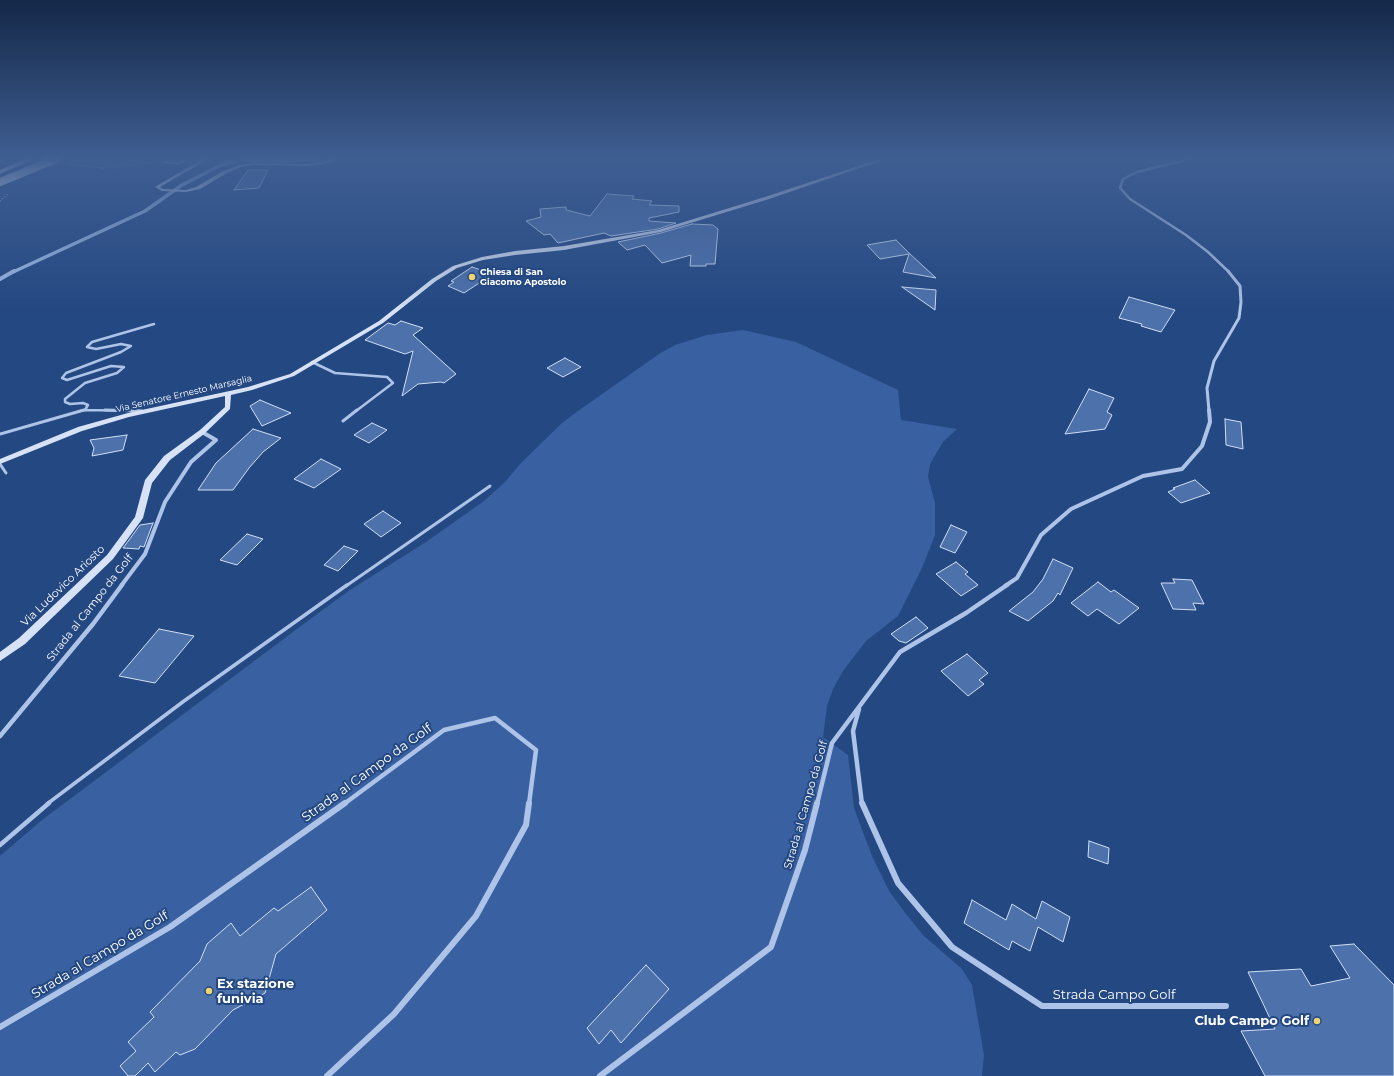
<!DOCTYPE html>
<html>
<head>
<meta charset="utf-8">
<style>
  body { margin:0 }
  canvas { display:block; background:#244882 }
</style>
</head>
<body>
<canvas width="1394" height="1076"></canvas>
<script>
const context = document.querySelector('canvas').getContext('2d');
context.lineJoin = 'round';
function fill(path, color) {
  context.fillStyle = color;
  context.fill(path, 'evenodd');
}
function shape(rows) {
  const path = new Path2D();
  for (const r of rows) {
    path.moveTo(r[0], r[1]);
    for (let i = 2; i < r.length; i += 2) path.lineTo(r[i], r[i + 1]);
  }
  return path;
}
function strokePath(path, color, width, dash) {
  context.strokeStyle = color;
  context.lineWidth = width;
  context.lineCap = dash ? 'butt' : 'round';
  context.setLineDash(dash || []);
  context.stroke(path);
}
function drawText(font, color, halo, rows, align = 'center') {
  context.font = font + ' Montserrat,sans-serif';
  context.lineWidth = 4;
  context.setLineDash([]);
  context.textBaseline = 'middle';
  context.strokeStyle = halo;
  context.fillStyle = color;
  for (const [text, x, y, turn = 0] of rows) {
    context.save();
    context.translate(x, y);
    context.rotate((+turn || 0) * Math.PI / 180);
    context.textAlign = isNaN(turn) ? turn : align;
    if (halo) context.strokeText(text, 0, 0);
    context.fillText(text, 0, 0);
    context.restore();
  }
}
fill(shape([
  [743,330,796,342,898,390,901,420,957,429,943,442,930,464,928,477,935,503,935,535,922,568,898,616,866,641,843,671,833,689,827,706,823,737,848,755,854,808,872,856,889,891,906,914,923,935,962,969,972,985,984,1055,982,1076,0,1076,0,856,42,820,305,623,350,590,426,542,484,501,505,482,520,464,562,423,578,411,659,354,675,345,707,335]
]), '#3960a0');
strokePath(shape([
  [13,272,145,211,182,185,221,165,242,160,292,161,317,159]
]), '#a1bde8', 3.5);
strokePath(shape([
  [0,279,14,271]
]), '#a1bde8', 4);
const building = shape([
  [248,170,268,170,259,188,234,190,248,170],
  [607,194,634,196,632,199,652,201,649,205,679,206,679,212,649,218,649,221,676,223,658,229,611,236,604,233,558,243,550,234,544,235,526,221,541,217,540,209,566,207,566,210,590,216,607,194],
  [692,224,713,225,718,229,715,264,706,264,706,266,690,266,691,255,662,263,645,245,627,250,618,242,661,233,692,224],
  [896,240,909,253,936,278,903,272,909,254,880,259,867,245,896,240],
  [472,267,493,274,464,293,448,286,454,282,451,281,472,267],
  [902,287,936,290,935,310,902,287],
  [1129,297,1175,310,1161,332,1141,326,1142,324,1119,318,1129,297],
  [401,321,423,328,413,335,456,374,444,383,441,382,418,384,402,396,413,351,405,354,365,340,388,323,395,325,401,321],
  [565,358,581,367,563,377,547,368,565,358],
  [1089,389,1114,398,1107,412,1112,415,1105,429,1065,434,1089,389],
  [260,400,267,403,291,413,262,426,250,406,260,400],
  [1225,419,1241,422,1243,449,1226,445,1225,419],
  [372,423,387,430,369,443,354,435,372,423],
  [253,429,281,438,263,452,249,468,233,490,198,490,216,463,253,429],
  [127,435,123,450,92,456,94,448,90,440,127,435],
  [321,459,341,469,314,488,294,479,321,459],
  [1195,480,1210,493,1181,503,1168,492,1175,489,1173,488,1195,480],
  [383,511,401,523,381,537,364,524,383,511],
  [153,523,144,547,140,546,139,549,123,548,140,525,153,523],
  [951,525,967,532,955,553,940,547,951,525],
  [247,534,263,539,237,565,220,560,247,534],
  [344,546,358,551,338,571,324,565,344,546],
  [1053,559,1073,568,1060,595,1058,593,1053,601,1028,621,1009,611,1033,592,1043,579,1053,559],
  [956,562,968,572,965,574,978,585,961,596,936,574,956,562],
  [1173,579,1192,580,1204,604,1193,603,1196,610,1173,609,1161,583,1175,583,1173,579],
  [1098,582,1111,592,1114,590,1139,608,1119,624,1097,609,1088,616,1071,603,1098,582],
  [916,617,928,628,906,643,899,641,891,634,916,617],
  [159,629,194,636,155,683,119,676,159,629],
  [967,654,988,673,979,680,984,684,968,696,941,671,967,654],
  [1089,841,1109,848,1108,864,1088,857,1089,841],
  [311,887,327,910,276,954,265,993,233,1010,195,1049,180,1055,176,1052,155,1072,148,1063,135,1076,128,1076,120,1066,136,1051,128,1042,154,1017,150,1012,200,961,207,944,231,923,240,936,274,908,278,911,311,887],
  [972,900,1006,920,1012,904,1036,919,1042,901,1070,917,1063,942,1038,927,1030,951,1012,941,1009,950,964,923,972,900],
  [1354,944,1394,985,1394,1076,1265,1076,1241,1031,1275,1029,1248,972,1301,969,1311,986,1350,978,1330,946,1354,944],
  [646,965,669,989,621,1043,611,1030,599,1044,587,1028,646,965]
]);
fill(building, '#4d71ab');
strokePath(building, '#d0dff6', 1);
strokePath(shape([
  [67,164,103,168,142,159],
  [112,168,154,162],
  [0,201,9,193]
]), '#adc3e7', 1.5, [1, 2]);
strokePath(shape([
  [164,162,178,164,189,159]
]), '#adc3e7', 2);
strokePath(shape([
  [312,362,335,373,387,377,393,383,356,411],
  [85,410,88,405,83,403,70,404,65,402,65,399,85,383,117,373,124,367,111,366,67,380,62,378,66,373,121,352,131,346,121,344,96,349,87,347,92,342,154,324],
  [80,411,85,410,142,411]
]), '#adc3e7', 2.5);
strokePath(shape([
  [105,410,142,411],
  [343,421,357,410],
  [0,434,84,410],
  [0,464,6,473],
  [346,586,490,486]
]), '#adc3e7', 3);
strokePath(shape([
  [47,804,184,701,347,585]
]), '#adc3e7', 3.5);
strokePath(shape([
  [0,845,49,803]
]), '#adc3e7', 4.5);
strokePath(shape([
  [1189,159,1137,172,1123,179,1120,188,1130,199,1186,235,1208,252,1229,272]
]), '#adc3e7', 2.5);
strokePath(shape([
  [1209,411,1207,388,1214,361,1239,318,1241,302,1240,286,1228,271]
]), '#adc3e7', 3);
strokePath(shape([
  [121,586,145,554,165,502,191,462,216,440,202,432],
  [1005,586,1017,578,1041,535,1071,509,1143,476,1182,469,1202,446,1210,422,1209,410]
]), '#adc3e7', 4);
strokePath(shape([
  [859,709,853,731,862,804],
  [0,736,93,624,122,585],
  [344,804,444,730,495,718,536,750,529,804],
  [817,804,832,743,900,652,966,613,1007,585]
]), '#adc3e7', 4.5);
strokePath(shape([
  [862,803,898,883,952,947,1042,1006,1226,1006],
  [0,1027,170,927,345,803],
  [327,1076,394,1014,476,916,526,825,529,803],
  [600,1076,771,947,805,850,817,803]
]), '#adc3e7', 6);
fill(shape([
  [202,159,208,159,160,187,163,189,186,190,196,187,223,171,240,165,253,163,306,164,323,162,331,159,338,159,323,164,306,166,253,165,241,167,227,173,200,189,186,192,162,191,155,187,202,159],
  [879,159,886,159,769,199,661,232,564,250,515,255,483,260,457,268,436,281,383,323,294,376,252,390,231,395,230,409,204,434,170,460,152,483,143,518,113,559,25,644,0,661,0,652,19,638,107,555,135,517,145,480,164,456,200,430,225,407,225,396,129,417,82,431,0,464,0,459,78,427,128,413,248,387,290,374,379,321,432,279,453,266,482,257,515,251,564,246,658,230,765,197,879,159]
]), '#d7e2f6');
fill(shape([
  [25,159,34,159,0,174,0,170,25,159]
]), '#fff');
strokePath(shape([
  [0,182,56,159]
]), '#fff', 8);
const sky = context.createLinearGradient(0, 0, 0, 310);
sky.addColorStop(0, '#142848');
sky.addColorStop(0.51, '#3f5e92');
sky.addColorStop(1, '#3f5e9200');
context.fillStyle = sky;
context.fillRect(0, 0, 1394, 310);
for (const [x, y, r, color] of [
  [472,277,4,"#f1d471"],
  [209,991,4,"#f1d471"],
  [1317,1021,4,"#f1d471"]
]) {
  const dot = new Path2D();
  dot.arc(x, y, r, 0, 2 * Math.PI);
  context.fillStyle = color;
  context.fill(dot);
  strokePath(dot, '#244882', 1.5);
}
drawText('bold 9px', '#fff', '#244882', [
  ["Chiesa di San",480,272],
  ["Giacomo Apostolo",480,282]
], 'left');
drawText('9px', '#fff', '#244882', [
  ["Via Senatore Ernesto Marsaglia",184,394,-13]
]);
drawText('11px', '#fff', '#244882', [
  ["Via Ludovico Ariosto",63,586,-44],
  ["Strada al Campo da Golf",90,608,-52],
  ["Strada al Campo da Golf",806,805,-74]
]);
drawText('13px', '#fff', '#244882', [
  ["Strada al Campo da Golf",367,773,-36],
  ["Strada al Campo da Golf",100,955,-31],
  ["Strada Campo Golf",1114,995]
]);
drawText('bold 13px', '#fff', '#244882', [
  ["Ex stazione",217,984],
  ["funivia",217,999],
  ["Club Campo Golf",1309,1021,"right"]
], 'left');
</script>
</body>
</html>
